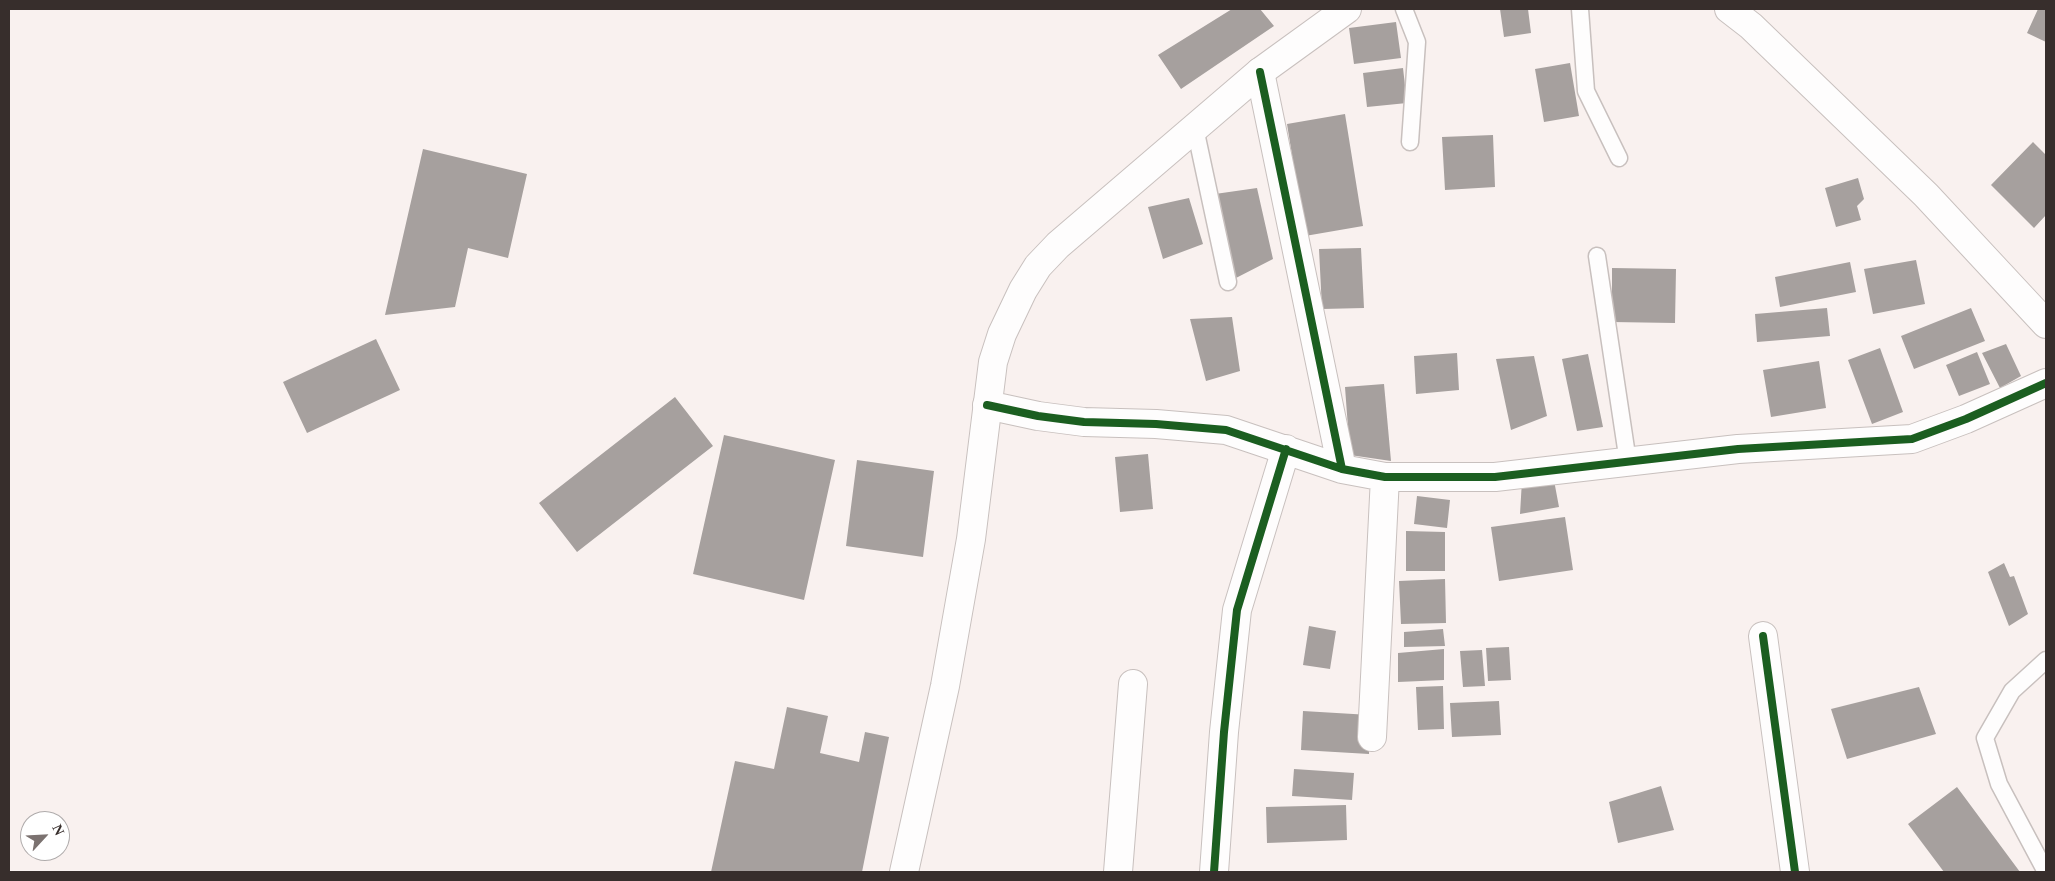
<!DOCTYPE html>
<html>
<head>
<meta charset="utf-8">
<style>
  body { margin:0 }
  #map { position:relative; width:2055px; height:881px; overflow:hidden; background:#f9f1ef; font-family:Georgia,serif }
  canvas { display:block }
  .frame { position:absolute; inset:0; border:10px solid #372e2c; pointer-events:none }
  .north { position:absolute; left:20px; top:811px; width:50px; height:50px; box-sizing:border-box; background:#fff; border:1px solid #afabab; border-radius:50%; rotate:65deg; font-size:14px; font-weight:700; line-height:20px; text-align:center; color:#372e2c }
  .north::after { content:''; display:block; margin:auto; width:18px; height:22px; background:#7b7270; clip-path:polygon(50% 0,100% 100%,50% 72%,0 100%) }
</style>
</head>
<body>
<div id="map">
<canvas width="2055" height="881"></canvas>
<div class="frame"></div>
<div class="north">N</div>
</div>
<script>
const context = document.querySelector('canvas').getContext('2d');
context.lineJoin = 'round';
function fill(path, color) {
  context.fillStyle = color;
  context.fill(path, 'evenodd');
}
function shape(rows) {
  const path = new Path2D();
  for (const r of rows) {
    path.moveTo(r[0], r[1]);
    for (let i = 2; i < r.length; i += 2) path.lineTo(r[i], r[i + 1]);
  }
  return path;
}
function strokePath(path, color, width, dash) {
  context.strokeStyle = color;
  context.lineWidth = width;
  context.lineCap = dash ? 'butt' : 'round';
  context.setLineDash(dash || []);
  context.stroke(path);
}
fill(shape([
  [1232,9,1260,9,1274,26,1181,89,1158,55],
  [1500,9,1528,9,1531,33,1504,37],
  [2038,9,2046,9,2046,42,2027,33],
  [1396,22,1401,58,1354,64,1349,28],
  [1570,63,1579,116,1544,122,1535,69],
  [1403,68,1407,103,1367,107,1363,73],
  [1345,114,1363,226,1305,236,1287,124],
  [1493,135,1495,187,1445,190,1442,137],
  [2033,142,2046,155,2046,215,2034,228,1991,185],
  [423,149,527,174,508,258,468,248,455,307,385,315],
  [1858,178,1864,199,1857,206,1861,220,1836,227,1825,188],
  [1257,188,1273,259,1234,279,1215,194],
  [1189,198,1203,244,1163,259,1148,207],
  [1361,248,1364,308,1322,309,1319,249],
  [1916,260,1925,304,1873,314,1864,269],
  [1850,262,1856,292,1780,307,1775,277],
  [1612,268,1676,269,1675,323,1612,322],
  [1827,308,1830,336,1757,342,1755,314],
  [1971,308,1985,341,1914,369,1901,336],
  [1232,317,1240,371,1206,381,1190,319],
  [376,339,400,390,307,433,283,382],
  [2006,344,2021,376,2000,388,1982,353],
  [1880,348,1903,412,1872,424,1848,360],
  [1977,352,1990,384,1959,396,1946,365],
  [1457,353,1459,390,1416,394,1414,356],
  [1588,354,1603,427,1577,431,1562,359],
  [1534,356,1547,416,1511,430,1496,359],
  [1819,361,1826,408,1771,417,1763,370],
  [1384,384,1391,461,1350,455,1345,387],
  [675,397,713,446,577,552,539,503],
  [724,435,835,460,804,600,693,574],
  [1148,454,1153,509,1120,512,1115,457],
  [857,460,934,471,923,557,846,546],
  [1553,475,1559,507,1520,514,1522,480],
  [1417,496,1450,500,1447,528,1414,524],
  [1565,517,1573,570,1499,581,1491,527],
  [1406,531,1445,532,1445,571,1406,571],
  [2004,563,2010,577,2014,576,2028,614,2009,626,1988,572],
  [1445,579,1446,623,1401,624,1399,581],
  [1309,626,1336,631,1330,669,1303,665],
  [1443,629,1445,646,1404,647,1404,632],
  [1509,647,1511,680,1488,681,1486,648],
  [1444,649,1444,680,1398,682,1398,653],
  [1482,650,1485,686,1463,687,1460,651],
  [1443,686,1444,729,1418,730,1416,687],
  [1919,687,1936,734,1847,759,1831,709],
  [1499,701,1501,735,1452,737,1450,703],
  [787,707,828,716,820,753,859,762,865,732,889,737,862,872,711,872,735,761,774,769],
  [1303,711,1370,715,1369,754,1301,750],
  [1294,769,1354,773,1352,800,1292,796],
  [1661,786,1674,830,1618,843,1609,802],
  [1957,787,2020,872,1944,872,1908,824],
  [1346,805,1347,840,1267,843,1266,807]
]), '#a6a09e');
const lane = shape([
  [1404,9,1417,42,1410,142],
  [1580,9,1586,91,1619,158],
  [1195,128,1228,282],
  [1597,256,1628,462],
  [2046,660,2012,691,1985,738,1999,784,2046,872]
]);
const street = shape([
  [1260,72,1342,469],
  [987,405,1038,416,1084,422,1156,424,1226,430,1342,469,1385,477,1495,477,1738,449,1912,439,1966,419,2046,383],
  [1763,636,1795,872],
  [1372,737,1385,477],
  [1118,872,1133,684],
  [1214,872,1224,732,1237,610,1286,449]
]);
const secondary = shape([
  [1729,9,1751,26,1926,195,2046,324],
  [904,872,945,686,971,539,993,362,1002,334,1023,290,1038,266,1058,245,1260,72,1347,9]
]);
strokePath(lane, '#c8c0be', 19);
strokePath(street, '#c8c0be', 30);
strokePath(secondary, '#c8c0be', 30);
strokePath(lane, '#fefdfd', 16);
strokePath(street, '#fefdfd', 28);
strokePath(secondary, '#fefdfd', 28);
strokePath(shape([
  [1260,72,1342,469],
  [987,405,1038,416,1084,422,1156,424,1226,430,1342,469,1385,477,1495,477,1738,449,1912,439,1966,419,2046,383],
  [1763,636,1795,872],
  [1214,872,1224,732,1237,610,1286,449]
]), '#1b5e20', 8);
</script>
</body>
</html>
